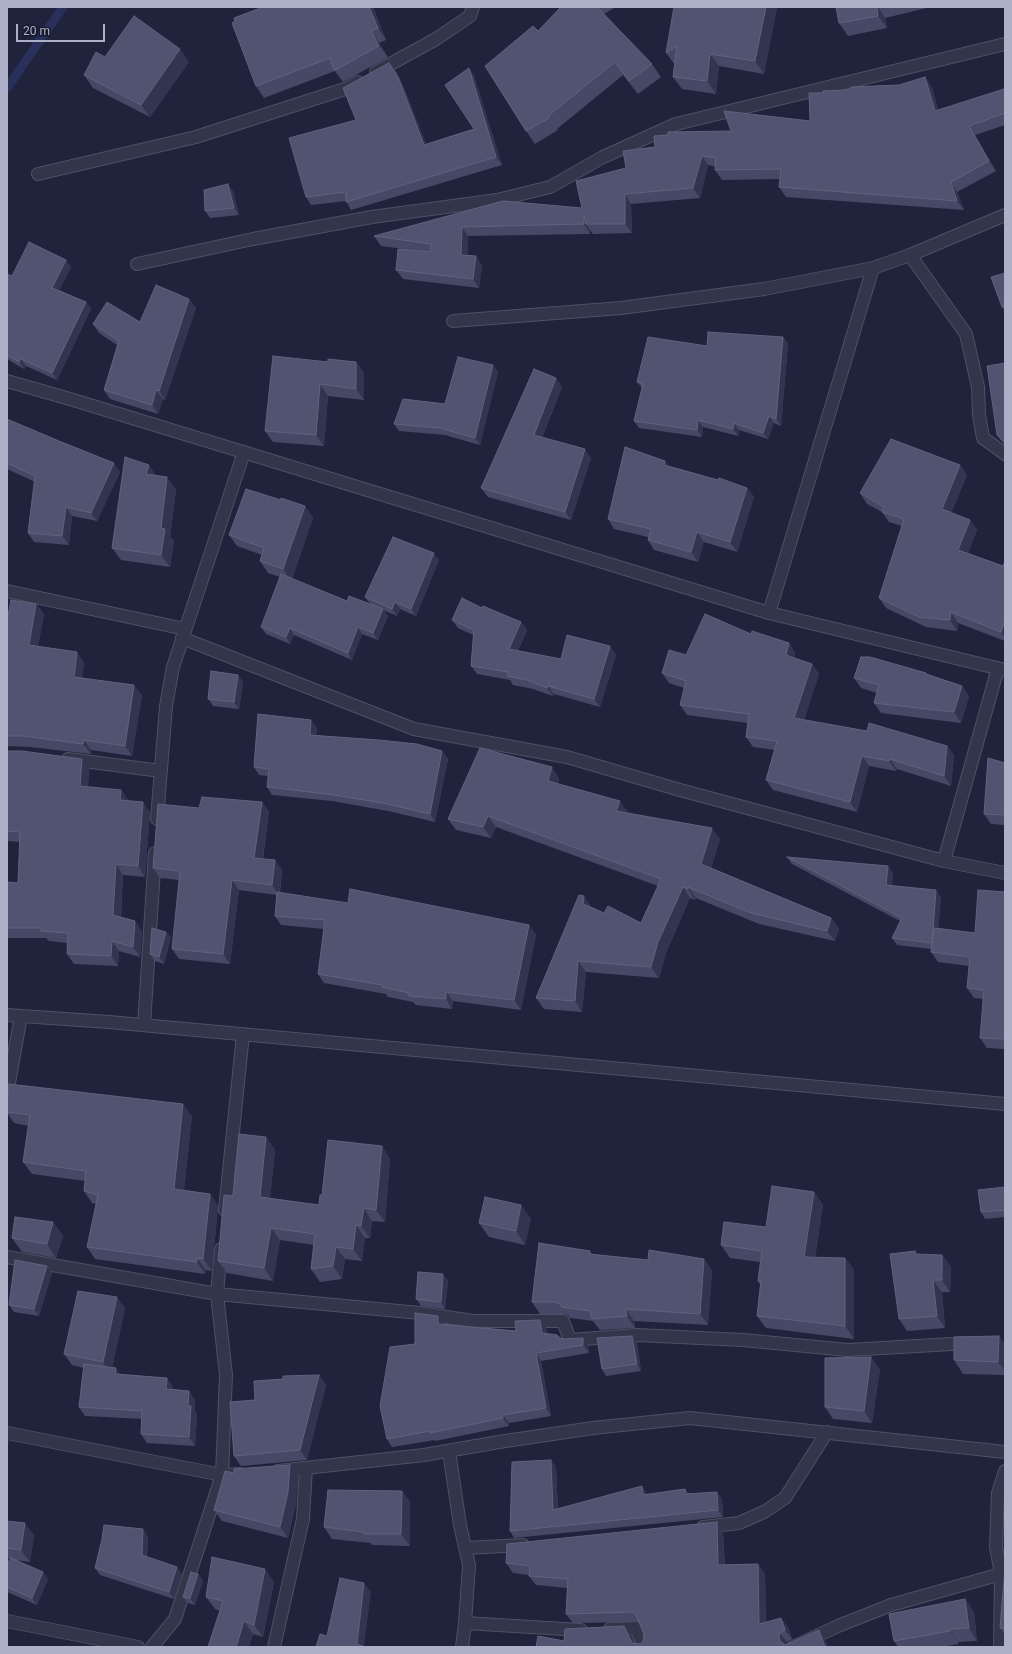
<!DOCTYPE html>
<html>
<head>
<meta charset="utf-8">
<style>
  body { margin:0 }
  #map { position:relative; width:1012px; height:1654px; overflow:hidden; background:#1f233b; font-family:Roboto,sans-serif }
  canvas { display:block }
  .frame { position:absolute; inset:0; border:8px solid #aeb0c8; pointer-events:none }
  .scale { position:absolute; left:16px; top:24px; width:89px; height:18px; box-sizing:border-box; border:2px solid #aeb0c8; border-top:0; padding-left:5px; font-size:12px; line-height:14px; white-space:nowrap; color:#aeb0c8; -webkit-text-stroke:3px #191b30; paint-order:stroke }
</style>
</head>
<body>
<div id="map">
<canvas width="1012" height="1654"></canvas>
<div class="frame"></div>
<div class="scale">20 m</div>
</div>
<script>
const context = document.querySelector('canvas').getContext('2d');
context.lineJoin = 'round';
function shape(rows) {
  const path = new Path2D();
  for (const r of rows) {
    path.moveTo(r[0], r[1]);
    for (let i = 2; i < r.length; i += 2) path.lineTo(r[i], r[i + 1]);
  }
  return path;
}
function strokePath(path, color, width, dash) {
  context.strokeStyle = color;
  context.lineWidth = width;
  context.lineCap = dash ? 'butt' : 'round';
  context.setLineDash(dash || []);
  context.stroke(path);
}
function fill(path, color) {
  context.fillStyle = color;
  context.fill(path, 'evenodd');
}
strokePath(shape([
  [7,88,63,7]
]), '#2a305c', 9);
const minor = shape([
  [376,72,436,39,470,16,473,7],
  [38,174,196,137,348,88,358,82],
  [910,255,966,334,978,387,979,415,983,438,1005,454],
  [137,264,253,239,372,217,497,200,550,187,603,157,676,124,1005,44],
  [453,321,621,308,764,289,873,268,910,255,1005,215],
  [7,381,70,399,769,613,1005,670],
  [7,591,185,629],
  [769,613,873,268],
  [182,638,414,729,567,757,680,790,944,861,1005,873],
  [68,759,161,771],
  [157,819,166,706,173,667,244,452],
  [944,861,998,668],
  [7,1015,109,1022,1005,1104],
  [144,1025,155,853],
  [7,1094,21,1016],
  [225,1210,243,1034],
  [7,1257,217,1294,420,1313,473,1321,563,1321,570,1340,637,1335,743,1340,848,1350,969,1343],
  [7,1433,222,1475,240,1474],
  [449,1451,460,1525,469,1565,465,1623,462,1647],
  [278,1471,424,1455,499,1442,593,1428,690,1418,1005,1452],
  [703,1527,739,1523,764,1512,785,1498,827,1432],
  [466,1548,523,1545],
  [7,1621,138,1647],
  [465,1623,581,1630],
  [610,1629,636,1628,644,1647],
  [152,1647,175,1619,222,1475,226,1375,217,1294,221,1249],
  [274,1647,303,1519,306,1468],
  [793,1647,838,1626,891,1605,1001,1574],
  [1000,1647,1001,1574,996,1547,998,1493,1005,1471]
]);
strokePath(minor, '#4e5066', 14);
strokePath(minor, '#33364b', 12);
fill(shape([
  [263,7,373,7,386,40,379,43,388,57,345,81,343,82,335,71,264,98,256,86,235,21],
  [561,7,616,7,604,14,652,64,661,77,638,94,623,75,557,129,558,130,535,144,526,131,538,31],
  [674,7,777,7,764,74,719,66,716,94,682,89,673,77,675,65,666,53],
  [836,7,931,7,885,18,887,28,848,36,839,23],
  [105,57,189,62,150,117,93,88,84,75],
  [389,63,395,70,403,85,426,144,474,129,469,68,474,76,502,165,351,210,346,201,311,205,306,197,356,120],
  [932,87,938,110,1005,90,1005,125,975,135,996,171,957,192,964,210,786,197,779,187,780,179,722,180,715,170,716,167,708,165,700,198,631,204,632,233,593,234,590,230,590,234,468,236,468,255,482,265,479,288,403,279,396,270,420,251,381,246,374,236,582,208,626,168,655,147,731,131,810,121,823,93],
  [233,191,239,215,210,218,205,211],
  [66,260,71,267,59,290,86,302,91,309,57,380,26,366,24,369,7,359,7,274,12,276],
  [1005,273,1005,312,1002,307],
  [189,299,196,308,165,400,163,399,158,414,110,399,104,390,117,345,99,333,93,324,140,322],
  [783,337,788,344,781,426,774,423,768,439,739,430,738,436,703,427,702,437,639,428,634,421,642,388,637,382,707,346],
  [328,362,356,362,364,373,364,400,328,396,324,446,273,442,265,431],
  [1005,363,1005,445,1003,443,997,435],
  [498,372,480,445,445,435,399,431,394,424,445,404],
  [556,378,562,387,542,438,591,458,571,520,488,497,481,488],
  [7,419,120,472,97,521,72,516,69,545,34,542,28,533,35,482,7,469],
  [665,461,669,466,718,480,747,488,754,497,737,552,704,542,698,562,654,550,648,540,648,537,614,529,608,519],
  [960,465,967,475,951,513,970,520,977,530,968,553,1003,566,1005,561,1005,641,958,623,957,631,926,627,886,608,879,598,902,526,889,522,882,512,867,504,860,493],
  [156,476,176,489,170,537,174,541,170,567,121,560,112,548],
  [281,500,305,506,313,518,292,579,347,601,370,604,365,597,439,560,416,616,400,609,397,616,383,610,388,616,378,640,362,634,352,660,294,635,290,644,266,634,261,627,280,577,268,573,260,561,262,555,237,546,229,535],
  [36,604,44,614,38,646,84,662,82,678,142,695,132,756,91,750,91,754,30,747,7,746,7,621],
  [482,608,521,622,527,630,518,651,561,659,610,646,616,655,600,707,554,694,553,696,533,689,513,685,510,680,477,674,471,666,473,635,458,628,452,620],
  [751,634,789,643,795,653,794,658,812,664,819,674,804,720,947,746,954,755,951,786,897,769,896,771,869,766,857,812,773,790,766,780,775,750,753,747,746,737,748,723,687,715,680,705,684,688,669,683,662,673,686,655],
  [238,675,243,682,239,709,213,706,208,699],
  [928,675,962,686,969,696,961,723,881,713,874,703,877,693,861,688,854,678],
  [317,728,316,735,442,751,448,759,435,822,388,811,332,801,272,795,267,787,268,776,259,775,254,767],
  [7,751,89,769,88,787,121,790,128,800,128,801,150,812,145,877,123,875,121,917,142,931,140,957,119,951,118,966,74,964,67,954,67,943,49,941,46,938,7,938,7,882,18,883,20,842,7,841],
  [1005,763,1005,825,991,824,984,814],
  [559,778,558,784,628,812,628,813,720,839,711,868,831,918,839,929,835,941,759,924,696,898,695,900,690,898,666,953,659,978,586,972,582,1012,544,1009,536,998,592,907,604,913,641,923,658,886,496,827,491,838,456,830,448,819],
  [262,802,269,812,263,859,275,860,282,870,280,893,536,934,521,1010,453,1001,452,1009,416,1005,413,1002,388,997,386,994,324,983,318,974,324,929,281,925,275,916,277,895,239,890,230,964,179,959,172,949,179,880,160,878,153,868,199,808],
  [787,857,893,873,892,886,941,897,938,928,975,933,1005,892,1005,1049,987,1048,980,1038,983,999,974,998,967,988,969,966,938,962,931,952,931,949,897,945,892,938,900,921,792,864],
  [166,932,171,938,164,964,155,961,150,954],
  [7,1102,192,1116,184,1190,210,1194,218,1206,212,1271,206,1270,205,1274,95,1259,87,1247,96,1204,92,1203,84,1191,85,1181,32,1174,23,1162,28,1126,14,1123,7,1113],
  [266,1137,275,1150,270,1198,319,1205,322,1195,382,1146,390,1159,385,1222,372,1221,370,1238,365,1238,362,1261,345,1259,342,1279,320,1282,311,1269,314,1245,280,1240,273,1281,227,1273,218,1261,233,1196],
  [1005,1187,1005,1217,985,1219,981,1212],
  [814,1192,823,1205,815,1258,845,1258,854,1270,854,1339,766,1328,757,1316,760,1285,758,1281,760,1262,730,1258,721,1245,766,1227],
  [531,1218,525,1245,489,1237,479,1223],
  [53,1222,63,1236,56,1258,22,1252,12,1238],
  [590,1251,592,1254,648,1260,704,1259,712,1271,708,1325,634,1321,635,1328,600,1330,593,1321,570,1318,568,1315,563,1314,540,1314,532,1302],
  [918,1255,942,1255,951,1267,950,1292,942,1292,945,1328,907,1331,899,1319],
  [47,1266,52,1273,39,1316,14,1312,9,1305],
  [448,1281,445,1309,421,1306,416,1299],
  [125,1308,112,1368,120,1374,167,1378,173,1387,173,1389,189,1391,195,1400,195,1411,197,1415,195,1446,147,1443,141,1434,142,1419,85,1416,79,1407,84,1368,72,1365,64,1354],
  [444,1324,516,1331,546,1328,547,1334,564,1339,583,1338,588,1346,589,1353,541,1361,551,1416,509,1423,509,1426,435,1441,435,1440,392,1447,387,1439,415,1344],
  [632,1336,637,1343,641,1371,606,1376,602,1369],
  [1005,1344,1005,1375,963,1374,954,1360],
  [880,1369,872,1423,833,1419,825,1407],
  [319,1375,326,1385,307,1460,241,1466,234,1456],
  [556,1467,558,1509,646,1492,647,1494,685,1489,689,1494,722,1499,723,1517,514,1538,510,1531],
  [234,1473,298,1476,296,1504,288,1538,222,1521,214,1510],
  [402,1491,410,1502,410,1546,372,1545,371,1543,332,1539,324,1527],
  [7,1521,34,1535,30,1562,16,1560,48,1579,37,1605,7,1592,7,1564,10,1559,7,1559],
  [723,1532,725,1565,758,1564,765,1574,766,1622,788,1627,792,1639,787,1642,786,1644,825,1640,828,1647,536,1647,564,1641,631,1636,635,1643,640,1644,643,1642,644,1634,639,1622,573,1623,566,1614,567,1588,536,1585,529,1576,529,1575,513,1573,506,1563],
  [148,1536,147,1557,177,1567,182,1574,174,1599,100,1575,95,1568],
  [1005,1569,1005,1635,1000,1628],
  [198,1574,203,1581,195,1605,188,1603,183,1597],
  [274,1582,263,1637,253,1634,249,1647,208,1647,220,1611,215,1609,206,1597],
  [965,1599,974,1612,977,1641,958,1642,959,1644,941,1647,898,1647,894,1641]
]), '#464965');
fill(shape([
  [369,7,373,7,386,40,378,28],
  [766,7,777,7,764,74,755,61],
  [877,7,878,7,885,18,887,28,878,16],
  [371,31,379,43,388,57,379,46],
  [180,49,189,62,150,117,141,105],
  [710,54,719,66,716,94,707,81],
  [389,63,395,70,403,85,430,153,424,145],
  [469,68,474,76,502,165,496,157],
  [925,77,932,87,941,120,935,111],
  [969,126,975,135,996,171,989,161],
  [702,156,708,165,700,198,693,188],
  [951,182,957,192,964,210,957,201],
  [228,184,233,191,239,215,234,208],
  [625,194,631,204,632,233,625,224],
  [584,215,586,224,590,230,590,234,584,224],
  [462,227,468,236,468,264,461,255],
  [476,256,482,265,479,288,473,279],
  [66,260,71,267,57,295,52,288],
  [189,299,196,308,165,400,159,391],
  [86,302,91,309,57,380,52,373],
  [783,337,788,344,781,426,776,419],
  [21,359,26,366,24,369,19,362],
  [356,362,364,373,364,400,356,389],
  [493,365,498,372,480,445,475,438],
  [556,378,562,387,540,444,534,435],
  [320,384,328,396,324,446,316,435],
  [156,390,163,399,158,414,152,405],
  [769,416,774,423,768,439,763,433],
  [698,420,703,427,702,437,697,430],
  [734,423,739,430,738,436,733,429],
  [585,449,591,458,571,520,565,512],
  [665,461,672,470,664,465],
  [114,463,120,472,97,521,91,513],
  [149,465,158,478,146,474],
  [960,465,967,475,949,519,942,509],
  [167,477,176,489,170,537,174,541,170,567,161,555,161,528],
  [747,488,754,497,737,552,730,542],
  [305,506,313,518,291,581,283,569],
  [66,507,72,516,69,545,62,536],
  [970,520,977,530,966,560,958,550],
  [697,532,704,542,698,562,691,552],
  [434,553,439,560,416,616,411,609],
  [395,602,400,609,397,616,392,609],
  [36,604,44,614,36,655,29,645],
  [383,609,388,616,378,640,373,633],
  [951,612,958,623,957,631,950,620],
  [1005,620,1005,638,1001,632],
  [521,622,527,630,515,657,509,649],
  [358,627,362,634,352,660,348,653],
  [290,628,294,635,290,644,286,637],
  [789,643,795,653,793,665,786,655],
  [610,646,616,655,600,707,594,699],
  [77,652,84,662,81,687,74,677],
  [812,664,819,674,801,728,794,718],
  [238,675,243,682,239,709,234,702],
  [134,685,142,695,132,756,125,746],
  [548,686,554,694,553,696,547,688],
  [962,686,969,696,961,723,954,712],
  [311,720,317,728,315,743,310,735],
  [84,740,91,750,91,754,83,744],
  [947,746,954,755,951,786,944,776],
  [442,751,448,759,435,822,430,814],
  [862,756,869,766,857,812,850,802],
  [82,759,89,769,87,796,80,786],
  [890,759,897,769,896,771,889,761],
  [552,767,559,778,555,792,548,781],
  [121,790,128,800,127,810,120,800],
  [620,801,628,812,624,822,616,811],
  [143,802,150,812,145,877,138,866],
  [262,802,269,812,261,868,254,858],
  [488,816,496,827,491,838,483,827],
  [712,828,720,839,709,875,701,864],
  [275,860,282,870,279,895,272,885],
  [116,864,123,875,120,925,113,915],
  [888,866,893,873,891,892,886,885],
  [232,880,239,890,230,964,223,954],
  [683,887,690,898,666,953,659,978,651,967,658,942],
  [688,887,696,898,695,900,688,889],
  [936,890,941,897,937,950,932,943],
  [584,896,592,907,591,915,583,904],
  [831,918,839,929,835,941,827,931],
  [135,921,142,931,140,957,133,947],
  [529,925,536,934,521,1010,514,1000],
  [166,932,171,938,164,964,159,957],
  [112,941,119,951,118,966,111,956],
  [578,961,586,972,582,1012,575,1001],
  [446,992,453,1001,452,1009,446,999],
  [183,1104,192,1116,183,1201,174,1189],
  [266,1137,275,1150,269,1210,260,1197],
  [382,1146,390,1159,385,1222,376,1210],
  [814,1192,823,1205,813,1270,804,1257],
  [210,1194,218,1206,212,1271,203,1259],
  [521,1205,531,1218,525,1245,516,1231],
  [364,1208,372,1221,370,1238,361,1226],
  [53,1222,63,1236,56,1258,47,1244],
  [356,1225,365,1238,362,1261,353,1249],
  [271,1228,280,1240,273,1281,264,1268],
  [336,1247,345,1259,342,1279,333,1266],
  [942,1255,951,1267,950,1292,942,1280],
  [197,1258,206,1270,205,1274,197,1262],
  [845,1258,854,1270,854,1339,845,1326],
  [704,1259,712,1271,708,1325,700,1314],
  [47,1266,52,1273,39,1316,34,1309],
  [443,1274,448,1281,445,1309,441,1302],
  [933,1280,942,1292,945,1328,937,1316],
  [117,1297,125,1308,111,1374,103,1362],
  [626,1309,634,1321,635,1328,627,1316],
  [438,1316,444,1324,443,1332,438,1324],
  [540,1320,546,1328,548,1341,542,1333],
  [632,1336,637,1343,641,1371,637,1364],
  [999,1336,1005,1344,1005,1371,998,1362],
  [583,1338,588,1346,589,1353,583,1345],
  [536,1353,541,1361,551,1416,546,1408],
  [871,1357,880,1369,872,1423,864,1411],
  [116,1368,122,1377,115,1374],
  [319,1375,326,1385,307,1460,300,1450],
  [167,1378,173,1387,173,1398,166,1389],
  [189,1391,195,1400,195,1411,197,1415,195,1446,189,1437,188,1406],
  [503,1415,509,1423,509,1426,503,1418],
  [551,1460,556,1467,558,1517,553,1510],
  [290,1465,298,1476,296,1504,288,1538,280,1527],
  [642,1486,646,1492,648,1502,643,1495],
  [685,1489,690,1496,686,1494],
  [402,1491,410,1502,410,1546,401,1534],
  [717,1492,722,1499,723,1517,718,1510],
  [717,1522,723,1532,725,1574,718,1565],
  [25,1523,34,1535,30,1562,21,1550],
  [143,1529,148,1536,146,1562,142,1555],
  [758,1564,765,1574,766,1634,759,1624],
  [177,1567,182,1574,174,1599,169,1592],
  [265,1569,274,1582,263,1637,254,1625],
  [43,1572,48,1579,37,1605,32,1598],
  [198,1574,203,1581,195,1605,190,1598],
  [364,1583,371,1592,364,1647,357,1644],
  [965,1599,974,1612,977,1641,969,1628],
  [781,1618,788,1627,792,1639,785,1630],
  [244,1621,253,1634,249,1647,236,1647],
  [624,1626,631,1636,636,1647,632,1643],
  [949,1629,958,1642,959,1644,950,1631],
  [819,1630,825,1640,828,1647,825,1647],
  [780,1633,787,1642,786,1647,780,1641,779,1637]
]), '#323550');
const building = shape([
  [263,7,369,7,378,28,371,31,379,46,337,69,334,70,330,58,256,86,232,23,235,21,234,18,263,7],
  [561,7,597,7,652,64,629,81,615,62,548,116,549,118,526,131,485,66,533,26,538,31,561,7],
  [674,7,766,7,755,61,710,54,707,81,673,77,677,46,666,53,674,7],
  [836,7,877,7,878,16,839,23,836,7],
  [134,16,180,49,141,105,84,75,96,52,105,57,134,16],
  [389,63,398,77,424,145,474,129,445,85,469,68,496,157,346,202,346,192,306,197,289,138,356,120,343,88,389,63],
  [925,77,935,111,1004,89,1005,91,1005,113,969,126,989,161,951,182,957,201,779,187,781,169,715,170,716,158,702,156,693,188,625,194,625,224,586,224,584,215,584,224,462,227,461,255,476,256,473,279,396,270,398,249,431,252,431,244,374,236,503,201,582,208,576,181,626,168,623,151,655,147,654,136,668,135,668,132,731,131,724,111,810,121,809,93,823,93,823,91,845,90,851,89,851,87,899,85,925,77],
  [228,184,234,208,205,211,204,190,228,184],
  [29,242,66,260,52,288,86,302,52,373,21,359,19,362,7,355,7,274,12,276,29,242],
  [1005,273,1005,307,1005,306,1002,307,991,277,1005,273],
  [156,285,189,299,159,391,156,390,152,405,104,390,119,341,93,324,107,302,140,322,156,285],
  [708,332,783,337,776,419,769,416,763,433,734,423,733,429,698,420,697,430,634,421,643,384,637,382,648,337,707,346,708,332],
  [273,356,328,362,328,359,356,362,356,389,320,384,316,435,265,431,273,356],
  [458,357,493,365,475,438,440,428,394,424,403,399,445,404,458,357],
  [1005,363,1005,442,997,435,987,366,1005,363],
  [534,369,556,378,534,435,585,449,565,512,481,488,534,369],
  [7,419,59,441,114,463,91,513,66,507,62,536,28,533,35,476,7,463,7,419],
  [891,439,960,465,942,509,970,520,958,550,1003,566,1005,561,1005,620,1001,632,951,612,950,620,919,617,879,598,904,519,882,512,884,507,860,493,891,439],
  [625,447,665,461,664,465,718,480,719,478,747,488,730,542,697,532,691,552,648,540,651,529,608,519,625,447],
  [125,457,149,465,146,474,167,477,161,528,165,529,161,555,112,548,125,457],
  [246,489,281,500,281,498,305,506,283,569,260,561,264,548,229,535,246,489],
  [393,537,434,553,411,609,395,602,392,609,365,597,393,537],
  [281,574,347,601,349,596,383,609,373,633,358,627,348,653,290,628,286,637,261,627,281,574],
  [462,598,482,608,483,606,521,622,509,649,561,659,567,635,610,646,594,699,548,686,547,688,527,680,507,676,508,672,471,666,474,630,452,620,462,598],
  [11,600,36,604,29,645,77,652,74,677,134,685,125,746,84,740,83,744,23,736,7,736,7,621,11,600],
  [705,614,751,634,752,631,789,643,786,655,812,664,794,718,867,731,869,723,947,746,944,776,890,759,889,761,862,756,850,802,766,780,777,741,746,737,749,714,680,705,686,681,662,673,669,650,686,655,705,614],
  [861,657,870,657,926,673,926,674,962,686,954,712,874,703,879,685,854,678,861,657],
  [211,671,238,675,234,702,208,699,211,671],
  [258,714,311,720,310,735,379,740,417,744,442,751,430,814,383,803,327,794,267,787,269,769,254,767,258,714],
  [480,748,552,767,548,781,620,801,616,811,712,828,701,864,831,918,827,931,751,913,688,887,688,889,683,887,658,942,651,967,578,961,575,1001,536,998,579,895,584,896,583,904,604,913,608,906,641,923,661,879,488,816,483,827,448,819,480,748],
  [7,751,22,751,82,759,80,786,121,790,120,800,143,802,138,866,116,864,113,915,135,921,133,947,112,941,111,956,67,954,68,933,41,931,42,928,7,928,7,882,18,883,20,832,7,831,7,751],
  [988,758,1005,763,1005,815,984,814,988,758],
  [202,797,262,802,254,858,275,860,272,885,232,880,223,954,172,949,180,871,153,868,158,804,199,808,202,797],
  [787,857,888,866,886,885,936,890,932,943,892,938,902,918,787,857],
  [350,889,529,925,514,1000,446,992,446,999,409,996,409,993,382,987,382,985,318,974,325,920,275,916,277,892,348,903,350,889],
  [978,890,1005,892,1005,1039,980,1038,984,990,967,988,970,957,931,952,934,928,975,933,978,890],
  [152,928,166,932,159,957,150,954,152,928],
  [9,1084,183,1104,174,1189,210,1194,203,1259,197,1258,197,1262,87,1247,98,1195,84,1191,86,1171,23,1162,30,1115,7,1112,7,1102,9,1084],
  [239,1134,266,1137,260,1197,319,1205,320,1195,322,1195,328,1140,382,1146,376,1210,364,1208,361,1226,356,1225,353,1249,336,1247,333,1266,311,1269,315,1234,271,1228,264,1268,218,1261,224,1195,233,1196,239,1134],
  [772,1186,814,1192,804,1257,845,1258,845,1326,757,1316,761,1281,758,1281,762,1251,721,1245,724,1222,766,1227,772,1186],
  [1005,1187,1005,1210,981,1212,978,1190,1005,1187],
  [485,1197,521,1205,516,1231,479,1223,485,1197],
  [15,1217,53,1222,47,1244,12,1238,15,1217],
  [539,1243,590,1251,589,1254,648,1260,649,1250,704,1259,700,1314,626,1309,627,1316,592,1319,590,1311,562,1307,560,1304,555,1302,532,1302,539,1243],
  [915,1251,916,1254,942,1255,942,1280,933,1280,937,1316,899,1319,890,1254,915,1251],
  [15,1260,47,1266,34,1309,9,1305,15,1260],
  [418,1272,443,1274,441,1302,416,1299,418,1272],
  [78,1291,117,1297,103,1362,64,1354,78,1291],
  [415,1313,438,1316,438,1324,516,1331,515,1321,540,1320,542,1333,557,1335,560,1338,564,1339,583,1338,583,1345,536,1353,546,1408,503,1415,503,1418,430,1433,430,1431,387,1439,380,1406,390,1347,415,1344,415,1313],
  [632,1336,637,1364,602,1369,597,1338,632,1336],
  [999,1336,998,1362,954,1360,954,1337,999,1336],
  [871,1357,864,1411,825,1407,825,1358,871,1357],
  [84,1364,116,1368,115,1374,167,1378,166,1389,189,1391,188,1406,191,1406,189,1437,141,1434,142,1411,79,1407,84,1364],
  [319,1375,300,1450,234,1456,230,1402,255,1400,254,1381,283,1379,283,1376,319,1375],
  [551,1460,553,1510,642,1486,643,1495,685,1489,686,1494,717,1492,718,1510,510,1531,512,1462,551,1460],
  [290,1465,288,1492,280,1527,214,1510,225,1471,234,1473,234,1469,290,1465],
  [328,1490,402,1491,401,1534,364,1534,364,1532,324,1527,328,1490],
  [7,1521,25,1523,21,1550,7,1548,7,1521],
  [717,1522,718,1565,758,1564,759,1624,781,1618,785,1630,780,1633,779,1637,780,1641,785,1645,819,1630,825,1647,536,1647,538,1636,564,1641,565,1629,624,1626,632,1643,640,1644,643,1642,644,1634,636,1615,633,1612,566,1614,568,1579,529,1576,530,1566,506,1563,507,1544,717,1522],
  [104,1525,143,1529,142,1555,177,1567,169,1592,95,1568,102,1539,104,1525],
  [212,1557,265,1569,254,1625,244,1621,236,1647,208,1647,223,1601,206,1597,212,1557],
  [11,1558,43,1572,32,1598,7,1587,7,1564,11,1558],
  [1005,1569,1005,1628,1000,1628,1005,1569],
  [191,1572,198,1574,190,1598,183,1597,191,1572],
  [340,1578,364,1583,357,1644,365,1647,316,1647,320,1634,327,1636,340,1578],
  [965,1599,969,1628,949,1629,950,1631,894,1641,889,1614,965,1599]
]);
fill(building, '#515470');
strokePath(building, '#60627e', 1);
</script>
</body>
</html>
